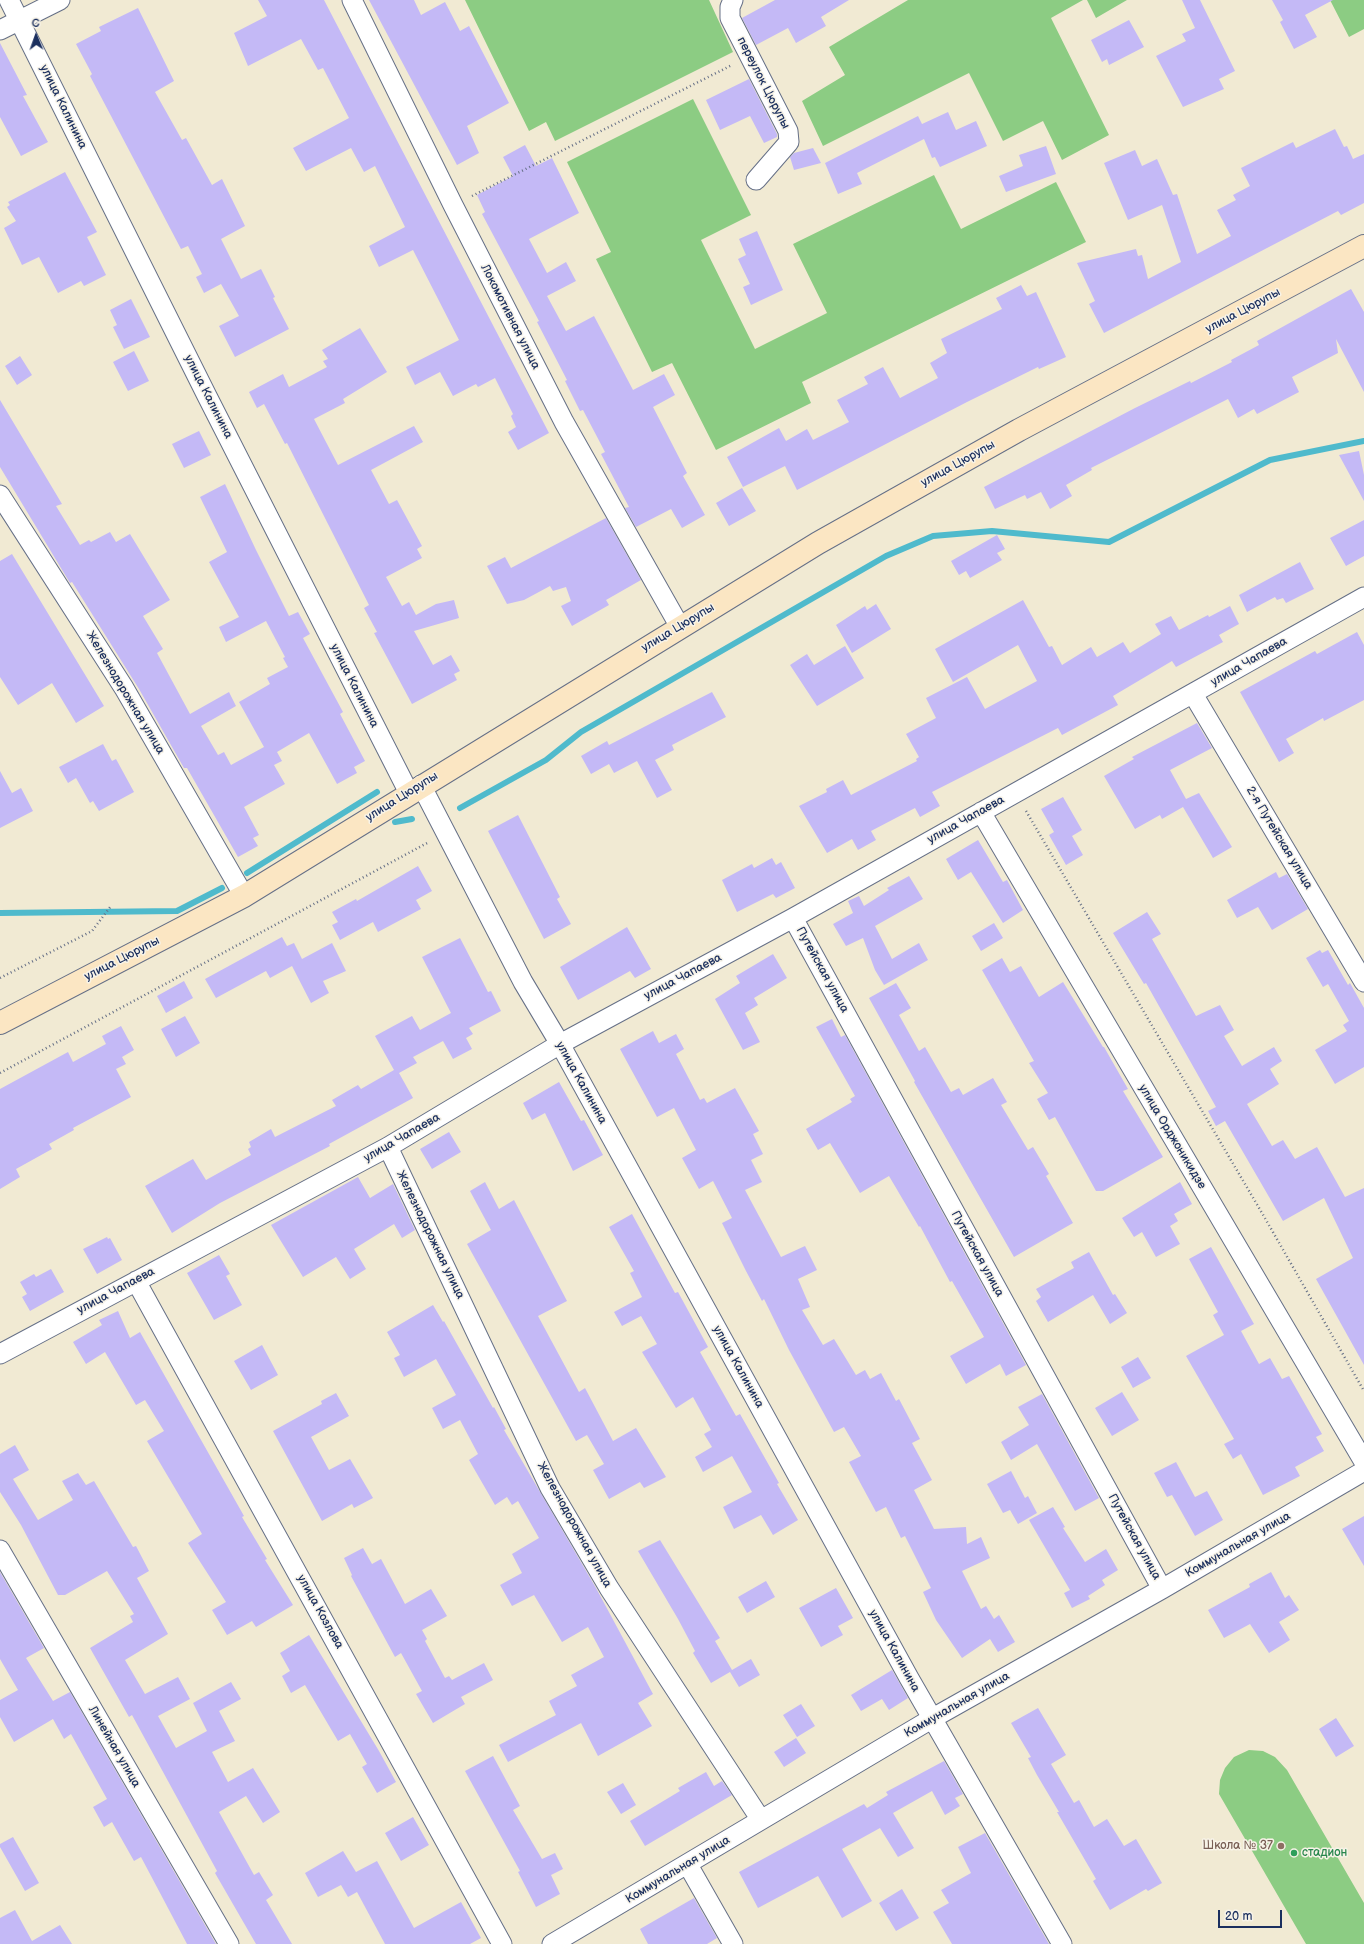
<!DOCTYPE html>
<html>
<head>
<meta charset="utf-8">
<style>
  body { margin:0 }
  #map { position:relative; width:1364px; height:1944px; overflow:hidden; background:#f1ead3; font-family:"Balsamiq Sans",sans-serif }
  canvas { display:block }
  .north { position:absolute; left:16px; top:16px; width:40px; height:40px; -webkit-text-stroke:3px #f7f3e8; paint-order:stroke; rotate:358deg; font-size:11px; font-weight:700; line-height:16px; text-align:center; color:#1b2f5e }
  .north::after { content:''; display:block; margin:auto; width:14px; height:18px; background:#1b2f5e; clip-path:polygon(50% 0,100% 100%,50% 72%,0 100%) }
  .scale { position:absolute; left:1218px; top:1910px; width:64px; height:18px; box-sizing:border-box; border:2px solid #1b2f5e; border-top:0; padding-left:5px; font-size:12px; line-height:14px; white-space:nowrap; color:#1b2f5e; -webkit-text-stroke:3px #f7f3e8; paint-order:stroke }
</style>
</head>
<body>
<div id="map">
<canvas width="1364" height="1944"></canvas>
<div class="north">С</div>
<div class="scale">20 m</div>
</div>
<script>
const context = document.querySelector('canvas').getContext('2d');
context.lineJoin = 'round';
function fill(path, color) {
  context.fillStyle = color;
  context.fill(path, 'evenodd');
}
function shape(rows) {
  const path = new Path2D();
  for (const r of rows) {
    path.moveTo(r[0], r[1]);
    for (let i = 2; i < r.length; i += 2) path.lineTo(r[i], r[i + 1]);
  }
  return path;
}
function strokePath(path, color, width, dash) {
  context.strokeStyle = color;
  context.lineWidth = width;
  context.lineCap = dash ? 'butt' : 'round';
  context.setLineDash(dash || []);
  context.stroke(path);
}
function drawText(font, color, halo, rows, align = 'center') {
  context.font = font + ' "Balsamiq Sans",sans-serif';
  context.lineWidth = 3;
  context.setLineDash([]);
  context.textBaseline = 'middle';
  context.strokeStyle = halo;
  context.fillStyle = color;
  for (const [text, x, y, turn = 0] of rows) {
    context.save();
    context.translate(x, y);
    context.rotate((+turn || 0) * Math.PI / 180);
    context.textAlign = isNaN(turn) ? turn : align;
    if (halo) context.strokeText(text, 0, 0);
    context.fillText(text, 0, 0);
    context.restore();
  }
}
fill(shape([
  [465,0,709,0,733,52,555,141,546,122,529,131],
  [908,0,1083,0,1051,18,1109,135,1062,160,1043,121,1003,141,969,73,823,146,802,101,845,75,829,47],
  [1087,0,1127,0,1096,18],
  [1330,0,1364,0,1364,29,1349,37],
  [693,99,751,215,701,240,755,349,827,313,793,244,934,175,961,229,1056,182,1086,242,802,382,811,403,716,450,672,363,652,372,596,259,611,252,567,162],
  [1249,1750,1263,1751,1275,1757,1287,1770,1364,1903,1364,1944,1306,1944,1219,1794,1220,1780,1225,1768,1234,1757]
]), '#8ccc83');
strokePath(shape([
  [460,808,546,760,581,732,886,556,933,536,992,531,1109,542,1270,460,1364,441],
  [395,822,412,819],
  [247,873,377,792],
  [0,913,177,911,222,888]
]), '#4fbacc', 6);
fill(shape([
  [258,0,324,0,549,433,518,450,508,432,516,427,511,416,513,414,495,378,478,387,476,384,453,396,440,372,415,385,406,367,459,340,413,250,379,267,369,246,405,227,375,166,364,172,351,148,306,171,293,148,349,118,323,68,318,70,301,39,248,66,234,33,267,16],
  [369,0,414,0,421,15,445,2,460,31,469,26,509,103,467,126,479,153,457,165],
  [775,0,849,0,821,17,826,26,796,43,788,28,756,45,742,18],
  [1182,0,1200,0,1235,71,1219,79,1224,89,1183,107,1156,56,1186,41,1182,34,1195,28],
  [1272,0,1333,0,1305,15,1317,37,1294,49,1280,22,1283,20],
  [138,8,174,81,155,92,182,140,186,138,212,185,222,179,245,226,221,239,241,279,261,269,275,297,273,298,289,329,235,357,219,326,239,316,221,284,204,293,196,277,202,274,188,246,181,249,90,76,92,74,76,44,101,31,99,27],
  [1129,20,1144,47,1109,65,1107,59,1102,62,1091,40],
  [0,43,27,95,23,96,48,142,21,156,0,117],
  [749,79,777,134,777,137,764,143,750,116,720,130,706,100],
  [948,112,956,130,976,121,987,146,940,167,935,157,932,158,924,139,857,173,862,184,838,194,825,163,918,116,922,124],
  [1335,129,1344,147,1347,146,1353,159,1364,154,1364,203,1341,215,1338,211,1104,333,1089,304,1095,301,1077,263,1136,249,1138,256,1142,255,1148,279,1181,262,1162,205,1128,220,1104,163,1135,150,1142,166,1157,159,1173,195,1177,194,1197,254,1231,236,1217,210,1236,200,1233,195,1250,186,1241,168,1293,142,1296,148],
  [525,145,536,166,552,158,579,213,529,239,547,273,566,262,576,281,547,296,566,331,594,316,633,390,664,374,675,395,653,407,687,473,683,476,705,515,682,528,671,509,636,527,625,508,629,507,601,454,605,452,583,410,580,411,565,381,567,380,537,322,539,321,482,214,485,212,477,195,513,176,503,157],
  [1046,146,1056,174,1006,192,999,176,1023,166,1019,155],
  [813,148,821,163,794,170,790,157,794,153],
  [65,172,97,232,87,237,106,275,84,286,81,281,58,293,39,257,22,265,4,228,16,221,7,207,10,205,8,202],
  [757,231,783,290,751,305,743,287,750,284,738,259,746,255,739,239],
  [1021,285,1027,296,1036,292,1066,357,1039,369,1038,367,967,402,797,490,785,466,743,487,727,457,779,428,786,441,807,429,813,440,849,422,837,400,868,384,864,377,883,367,900,398,938,378,930,363,947,353,941,339,1002,309,996,298],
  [1351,289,1364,312,1364,392,1336,339,1338,353,1292,377,1299,392,1257,414,1254,409,1238,418,1228,399,1091,468,1092,470,1066,485,1072,496,1050,509,1041,492,1027,499,1025,495,995,509,984,487,1135,408,1190,381,1191,383,1232,362,1231,360,1259,345,1257,341],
  [131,299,150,337,124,349,113,327,117,325,110,310],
  [360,328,387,372,343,399,345,403,314,419,338,465,414,426,423,442,371,470,389,504,397,500,422,546,417,549,422,558,386,577,402,606,409,602,416,615,436,604,454,600,459,618,414,631,433,665,451,655,460,671,454,674,457,680,412,704,374,633,377,632,364,608,369,605,287,443,285,444,264,404,257,408,249,392,283,374,289,387,327,367,323,361,328,359,322,350],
  [134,351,149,381,128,391,113,362],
  [20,356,32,375,17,385,5,366],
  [0,400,62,504,56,506,80,545,89,540,91,542,110,532,116,542,130,534,170,600,143,616,163,649,157,653,190,714,229,692,236,706,201,726,218,755,224,752,231,765,264,747,239,702,270,684,267,678,288,667,283,658,285,657,266,621,226,642,219,627,239,617,209,562,227,552,200,497,225,484,256,550,289,616,298,612,310,634,303,638,343,712,340,714,365,761,354,767,357,773,337,784,309,733,277,752,282,761,274,765,285,784,244,807,259,835,253,838,258,846,238,857,187,768,184,768,139,689,72,582,70,583,0,467],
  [199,431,211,455,184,468,172,444],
  [1359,451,1364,475,1364,501,1339,455],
  [742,488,756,511,729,526,716,503],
  [606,518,641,580,606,600,609,605,572,626,561,606,571,601,566,587,553,591,550,586,524,600,507,604,487,566,505,557,511,568],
  [1364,520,1364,556,1346,566,1330,538],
  [997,535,1005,549,997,553,1002,560,970,578,966,571,959,575,951,561],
  [12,554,104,706,76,723,52,683,18,705,0,677,0,561],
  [1300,562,1314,589,1286,603,1283,598,1277,600,1275,597,1247,612,1239,595],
  [1023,600,1049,647,1052,646,1062,665,1091,647,1097,657,1123,642,1130,653,1161,634,1155,624,1171,616,1179,630,1208,615,1209,617,1230,606,1239,624,1219,635,1223,642,1176,667,1172,661,1113,696,1118,705,1062,735,1058,728,932,792,940,806,920,817,915,808,871,831,876,840,858,850,852,839,827,853,799,806,827,792,826,789,843,780,851,795,917,761,916,759,919,757,906,734,936,718,926,698,967,677,985,709,1037,681,1018,645,953,682,935,649],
  [876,604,891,629,852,653,836,625,865,606,867,610],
  [1357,632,1364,645,1364,700,1324,721,1323,718,1286,739,1294,753,1279,762,1240,692,1315,651,1317,654],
  [845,646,864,678,817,706,790,665,807,654,814,665],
  [712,692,726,717,672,745,674,750,655,760,672,790,657,798,637,761,614,773,609,764,591,774,581,756,607,741,609,745],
  [1197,723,1212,748,1170,770,1186,799,1199,793,1232,847,1213,858,1183,807,1162,819,1160,815,1135,829,1104,776,1134,759,1132,757],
  [103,744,112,761,116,759,134,792,99,811,93,801,90,803,76,778,68,783,59,767],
  [0,771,12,793,21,788,33,811,0,828],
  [1063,797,1082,830,1072,836,1083,855,1066,865,1049,835,1054,832,1041,809],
  [518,815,560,897,557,899,571,924,544,939,488,831],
  [978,840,1003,882,1007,880,1023,910,1003,923,971,872,958,880,946,859],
  [772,858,776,865,781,862,795,888,776,898,773,894,737,912,722,880,752,864,754,868],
  [418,866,432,891,416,900,421,909,378,932,373,922,340,940,332,925,338,922,332,912,356,899,357,901],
  [1276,872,1279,878,1287,874,1308,909,1272,930,1258,907,1237,918,1227,900],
  [909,876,923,899,875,926,892,959,919,943,928,960,884,985,875,970,863,938,846,946,833,924,853,913,848,901,859,896,864,906,889,890,887,888],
  [1147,912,1161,934,1152,939,1196,1016,1220,1005,1234,1030,1224,1036,1242,1066,1274,1047,1282,1061,1270,1069,1279,1084,1247,1104,1272,1146,1283,1140,1295,1159,1317,1147,1345,1197,1364,1188,1364,1365,1316,1279,1353,1258,1324,1198,1283,1221,1225,1121,1216,1126,1208,1111,1216,1107,1146,983,1144,984,1113,933],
  [994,923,1003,938,981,951,972,936],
  [627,927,651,969,635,978,630,971,578,1000,560,967],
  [282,937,287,946,294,943,302,959,332,943,346,971,323,981,329,993,311,1003,292,966,270,978,266,971,216,998,205,979],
  [460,938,488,992,491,991,501,1011,469,1028,473,1034,466,1038,472,1049,453,1059,443,1041,413,1057,417,1063,399,1073,413,1098,329,1144,330,1146,220,1203,172,1233,145,1186,193,1159,206,1180,251,1155,248,1149,251,1147,249,1142,271,1129,275,1137,336,1106,332,1100,358,1085,361,1089,394,1070,375,1036,412,1016,420,1030,451,1013,422,957],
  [1320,950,1322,953,1328,950,1348,985,1350,983,1364,1008,1364,1067,1335,1084,1315,1050,1347,1031,1343,1025,1349,1021,1328,984,1323,987,1306,958],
  [773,954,787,978,754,998,758,1005,745,1013,760,1042,743,1050,715,999,740,983,736,976],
  [1002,958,1010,972,1021,966,1039,997,1063,982,1103,1047,1104,1047,1128,1089,1123,1091,1163,1157,1103,1191,1096,1191,1055,1117,1049,1120,1037,1099,1048,1093,1029,1063,1034,1061,982,970],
  [184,981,193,998,166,1013,157,996],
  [896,983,911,1008,899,1015,919,1051,925,1047,951,1092,959,1088,963,1095,993,1078,1007,1102,1001,1105,1028,1150,1033,1147,1049,1174,1046,1176,1073,1223,1014,1257,914,1082,915,1081,869,998],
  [185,1016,200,1043,176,1057,161,1029],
  [832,1019,841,1037,845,1035,1026,1365,1006,1376,1000,1364,966,1384,950,1356,984,1337,952,1281,950,1282,920,1226,919,1227,889,1176,860,1193,830,1143,818,1150,806,1129,852,1102,850,1099,855,1096,816,1027],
  [121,1026,134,1050,122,1057,126,1064,116,1069,131,1097,73,1128,74,1130,49,1144,52,1149,16,1169,20,1177,0,1189,0,1089,68,1052,73,1062,106,1044,102,1036],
  [653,1031,659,1043,676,1034,684,1049,676,1054,700,1100,704,1098,707,1103,735,1088,759,1131,753,1134,763,1154,751,1160,762,1182,745,1190,781,1257,805,1246,817,1270,798,1279,810,1307,802,1310,823,1345,834,1339,856,1375,865,1370,870,1379,881,1373,896,1401,899,1399,920,1439,912,1443,932,1480,914,1490,934,1529,966,1527,967,1544,981,1537,990,1558,962,1571,981,1609,986,1606,994,1619,999,1615,1015,1642,998,1652,990,1639,962,1658,936,1620,923,1592,931,1588,905,1536,901,1538,886,1507,876,1512,849,1462,861,1456,844,1427,834,1432,789,1350,764,1299,762,1301,746,1271,722,1223,732,1218,713,1181,699,1189,682,1158,696,1150,674,1108,657,1117,620,1049],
  [559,1082,581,1121,584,1120,603,1155,573,1171,545,1113,532,1120,523,1103],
  [449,1132,461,1152,432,1169,420,1149],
  [358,1177,370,1198,393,1184,415,1230,402,1238,394,1224,354,1249,366,1269,350,1279,336,1257,303,1277,271,1225],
  [485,1182,499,1209,514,1200,567,1301,538,1316,579,1392,585,1388,613,1441,636,1428,666,1477,644,1488,640,1482,609,1499,593,1470,604,1464,587,1435,576,1441,467,1244,491,1230,470,1191],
  [1180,1182,1192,1204,1174,1214,1178,1221,1170,1226,1180,1244,1156,1257,1142,1232,1134,1237,1122,1218],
  [632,1214,675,1293,678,1292,708,1347,700,1352,736,1416,740,1414,779,1483,777,1484,798,1520,773,1535,761,1515,734,1529,723,1507,752,1492,736,1463,732,1456,703,1472,695,1457,712,1447,704,1434,711,1430,693,1397,676,1408,642,1352,657,1344,641,1316,622,1326,614,1312,642,1297,630,1273,634,1271,609,1227],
  [107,1237,108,1239,110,1238,122,1260,97,1274,83,1249],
  [1211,1247,1254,1324,1241,1331,1259,1364,1270,1358,1282,1379,1289,1376,1322,1434,1316,1437,1324,1451,1295,1467,1300,1476,1263,1495,1241,1454,1233,1459,1224,1444,1234,1439,1186,1356,1224,1335,1213,1315,1218,1312,1189,1259],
  [1089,1252,1113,1295,1115,1294,1127,1313,1110,1324,1093,1295,1048,1322,1036,1301,1041,1297,1036,1289,1074,1268,1071,1262],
  [219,1255,230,1274,226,1276,242,1305,214,1320,187,1273],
  [51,1269,64,1292,30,1311,22,1297,27,1294,20,1282,34,1274,36,1277],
  [433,1305,443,1322,444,1321,493,1408,494,1407,506,1429,504,1430,596,1588,653,1694,638,1703,652,1726,598,1756,581,1723,508,1762,499,1745,556,1715,549,1701,577,1686,571,1675,604,1657,588,1627,562,1642,534,1595,512,1606,500,1585,522,1573,512,1554,539,1538,518,1501,512,1505,507,1497,495,1505,469,1460,478,1454,460,1420,443,1429,432,1408,456,1395,436,1359,404,1377,394,1358,400,1355,387,1332],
  [118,1311,130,1338,140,1332,244,1516,242,1517,267,1559,265,1560,293,1605,256,1627,252,1621,227,1635,212,1610,226,1602,188,1543,202,1534,147,1441,164,1431,145,1400,136,1405,105,1352,86,1364,73,1342,102,1325,99,1320],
  [262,1345,278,1375,251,1390,234,1361],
  [1138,1357,1151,1378,1133,1388,1121,1367],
  [1122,1392,1139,1420,1112,1436,1095,1408],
  [336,1393,349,1416,311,1437,329,1470,350,1459,373,1498,354,1508,352,1504,322,1521,273,1431,322,1404,321,1401],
  [1042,1394,1099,1498,1075,1511,1037,1444,1011,1460,1001,1442,1029,1425,1018,1407],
  [15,1445,29,1470,13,1479,38,1520,73,1500,62,1481,78,1473,86,1485,94,1481,133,1547,136,1546,149,1571,137,1578,168,1634,125,1660,145,1694,178,1677,190,1699,158,1716,176,1748,207,1731,193,1703,231,1682,241,1699,219,1711,235,1741,212,1752,228,1782,253,1768,280,1812,263,1823,246,1796,219,1812,254,1875,259,1872,273,1895,266,1900,292,1944,256,1944,215,1873,217,1871,132,1715,129,1717,90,1648,133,1622,130,1616,134,1614,107,1571,65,1595,58,1595,21,1525,0,1492,0,1454],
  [1176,1462,1195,1497,1207,1491,1223,1520,1195,1536,1172,1495,1167,1497,1154,1473],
  [1011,1471,1025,1498,1028,1496,1037,1513,1018,1524,1010,1510,1003,1513,987,1484],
  [1053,1507,1065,1527,1063,1528,1085,1562,1106,1549,1118,1570,1102,1580,1105,1585,1088,1596,1090,1599,1072,1608,1064,1593,1070,1590,1029,1520],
  [1364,1516,1364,1566,1342,1529],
  [660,1540,720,1638,715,1641,732,1670,751,1659,760,1675,739,1687,730,1672,711,1683,693,1653,695,1651,678,1619,638,1551],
  [363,1548,372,1564,381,1559,405,1604,431,1589,447,1616,422,1630,427,1639,425,1641,445,1678,449,1676,452,1680,484,1663,493,1680,461,1697,465,1704,433,1723,416,1694,422,1691,401,1653,395,1657,351,1576,352,1575,344,1558],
  [0,1572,44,1648,26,1658,53,1701,70,1692,216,1944,187,1944,141,1857,134,1861,112,1822,104,1827,93,1807,107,1799,71,1734,64,1739,53,1719,14,1742,0,1717,0,1700,18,1690,0,1659],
  [1271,1572,1285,1598,1289,1595,1299,1610,1279,1622,1290,1640,1269,1653,1250,1624,1224,1638,1208,1610,1250,1587,1249,1584],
  [766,1581,775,1597,747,1613,738,1597],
  [836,1588,853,1618,838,1626,843,1635,821,1647,799,1608],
  [309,1635,379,1751,396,1782,377,1793,362,1767,367,1764,350,1734,338,1741,305,1685,291,1693,282,1676,290,1671,280,1653],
  [892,1670,908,1698,889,1710,882,1699,861,1711,851,1695],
  [801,1704,815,1726,797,1737,783,1715],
  [1038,1708,1066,1755,1051,1764,1074,1803,1079,1800,1094,1827,1107,1819,1124,1846,1136,1839,1162,1883,1148,1891,1146,1889,1110,1910,1093,1881,1096,1879,1057,1812,1059,1812,1037,1775,1028,1758,1031,1757,1011,1723],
  [1336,1718,1354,1746,1336,1757,1319,1729],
  [796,1738,806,1753,784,1767,774,1752],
  [493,1756,520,1806,513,1810,542,1859,555,1853,563,1869,551,1875,560,1894,536,1907,518,1872,520,1871,465,1771],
  [944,1761,963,1794,955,1798,960,1806,945,1815,932,1791,893,1813,914,1848,898,1857,880,1828,842,1849,872,1901,842,1918,818,1876,758,1908,739,1872,864,1804,867,1808,888,1795,886,1792],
  [706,1772,714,1786,722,1781,732,1795,645,1846,630,1821,680,1791,678,1788],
  [623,1783,636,1805,621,1814,607,1792],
  [413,1817,429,1845,401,1861,385,1833],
  [985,1833,1049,1944,952,1944,933,1912,949,1903,941,1890,971,1873,958,1847],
  [13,1837,39,1883,25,1891,0,1847,0,1844],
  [343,1851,356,1872,377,1861,414,1928,461,1902,481,1938,470,1944,385,1944,357,1892,348,1897,341,1885,318,1897,305,1873],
  [902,1889,919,1918,896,1931,879,1903],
  [694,1898,717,1938,707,1944,648,1944,640,1929],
  [15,1910,32,1941,60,1925,72,1944,0,1944,0,1918]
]), '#c4b9f6');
const street = shape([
  [9,0,207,396,409,793],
  [352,0,453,205,564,422,680,627],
  [733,0,730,7,730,18,788,131,789,142,756,180],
  [0,30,60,0],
  [0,495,124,688,244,896],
  [1193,694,1364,982],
  [421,785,523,982,560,1044,909,1678,1062,1944],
  [981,812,1364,1462],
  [793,918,1162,1589],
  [388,1147,550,1488,609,1588,761,1820],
  [136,1281,502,1944],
  [0,1354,388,1147,560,1044,793,918,1364,597],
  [0,1550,229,1944],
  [688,1865,733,1944],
  [552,1944,933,1718,1162,1589,1364,1471]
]);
const secondary = shape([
  [0,1023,244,896,818,543,1019,430,1364,246]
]);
strokePath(street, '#667087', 21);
strokePath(secondary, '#667087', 24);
strokePath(shape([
  [472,196,732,65],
  [1026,811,1262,1213,1364,1391],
  [0,978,92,931,111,906],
  [0,1073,429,842]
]), '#667087', 2.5, [1, 3]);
strokePath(street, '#fff', 19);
strokePath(secondary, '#fbe6c3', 22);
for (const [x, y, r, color] of [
  [1281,1846,4,"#8d6e63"],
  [1294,1853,4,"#2e9e5b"]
]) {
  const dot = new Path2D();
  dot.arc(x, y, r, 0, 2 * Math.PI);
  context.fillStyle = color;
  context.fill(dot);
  strokePath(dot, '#f7f3e8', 1.5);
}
drawText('12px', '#1b2f5e', '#f7f3e8', [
  ["переулок Цюрупы",763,83,63],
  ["улица Калинина",63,107,64],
  ["улица Цюрупы",1243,311,-28],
  ["Локомотивная улица",510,317,63],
  ["улица Калинина",208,397,63],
  ["улица Цюрупы",958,464,-29],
  ["улица Цюрупы",678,628,-31],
  ["улица Чапаева",1249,662,-30],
  ["улица Калинина",354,686,63],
  ["Железнодорожная улица",125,693,59],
  ["улица Цюрупы",402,797,-32],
  ["улица Чапаева",966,820,-29],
  ["2-я Путейская улица",1279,838,59],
  ["улица Цюрупы",122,959,-27],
  ["Путейская улица",822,970,61],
  ["улица Чапаева",683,977,-28],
  ["улица Калинина",581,1083,61],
  ["улица Орджоникидзе",1172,1137,59],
  ["улица Чапаева",402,1138,-30],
  ["Железнодорожная улица",430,1235,64],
  ["Путейская улица",977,1254,61],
  ["улица Чапаева",116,1291,-28],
  ["улица Калинина",738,1367,61],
  ["Железнодорожная улица",574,1525,61],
  ["Путейская улица",1134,1537,61],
  ["Коммунальная улица",1238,1545,-30],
  ["улица Козлова",320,1612,61],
  ["улица Калинина",894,1651,61],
  ["Коммунальная улица",957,1705,-30],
  ["Линейная улица",114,1747,60],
  ["Коммунальная улица",678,1870,-31]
]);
drawText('12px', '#785e54', '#f7f3e8', [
  ["Школа № 37",1273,1846]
], 'right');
drawText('12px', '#27864d', '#f7f3e8', [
  ["стадион",1302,1853]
], 'left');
</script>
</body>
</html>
